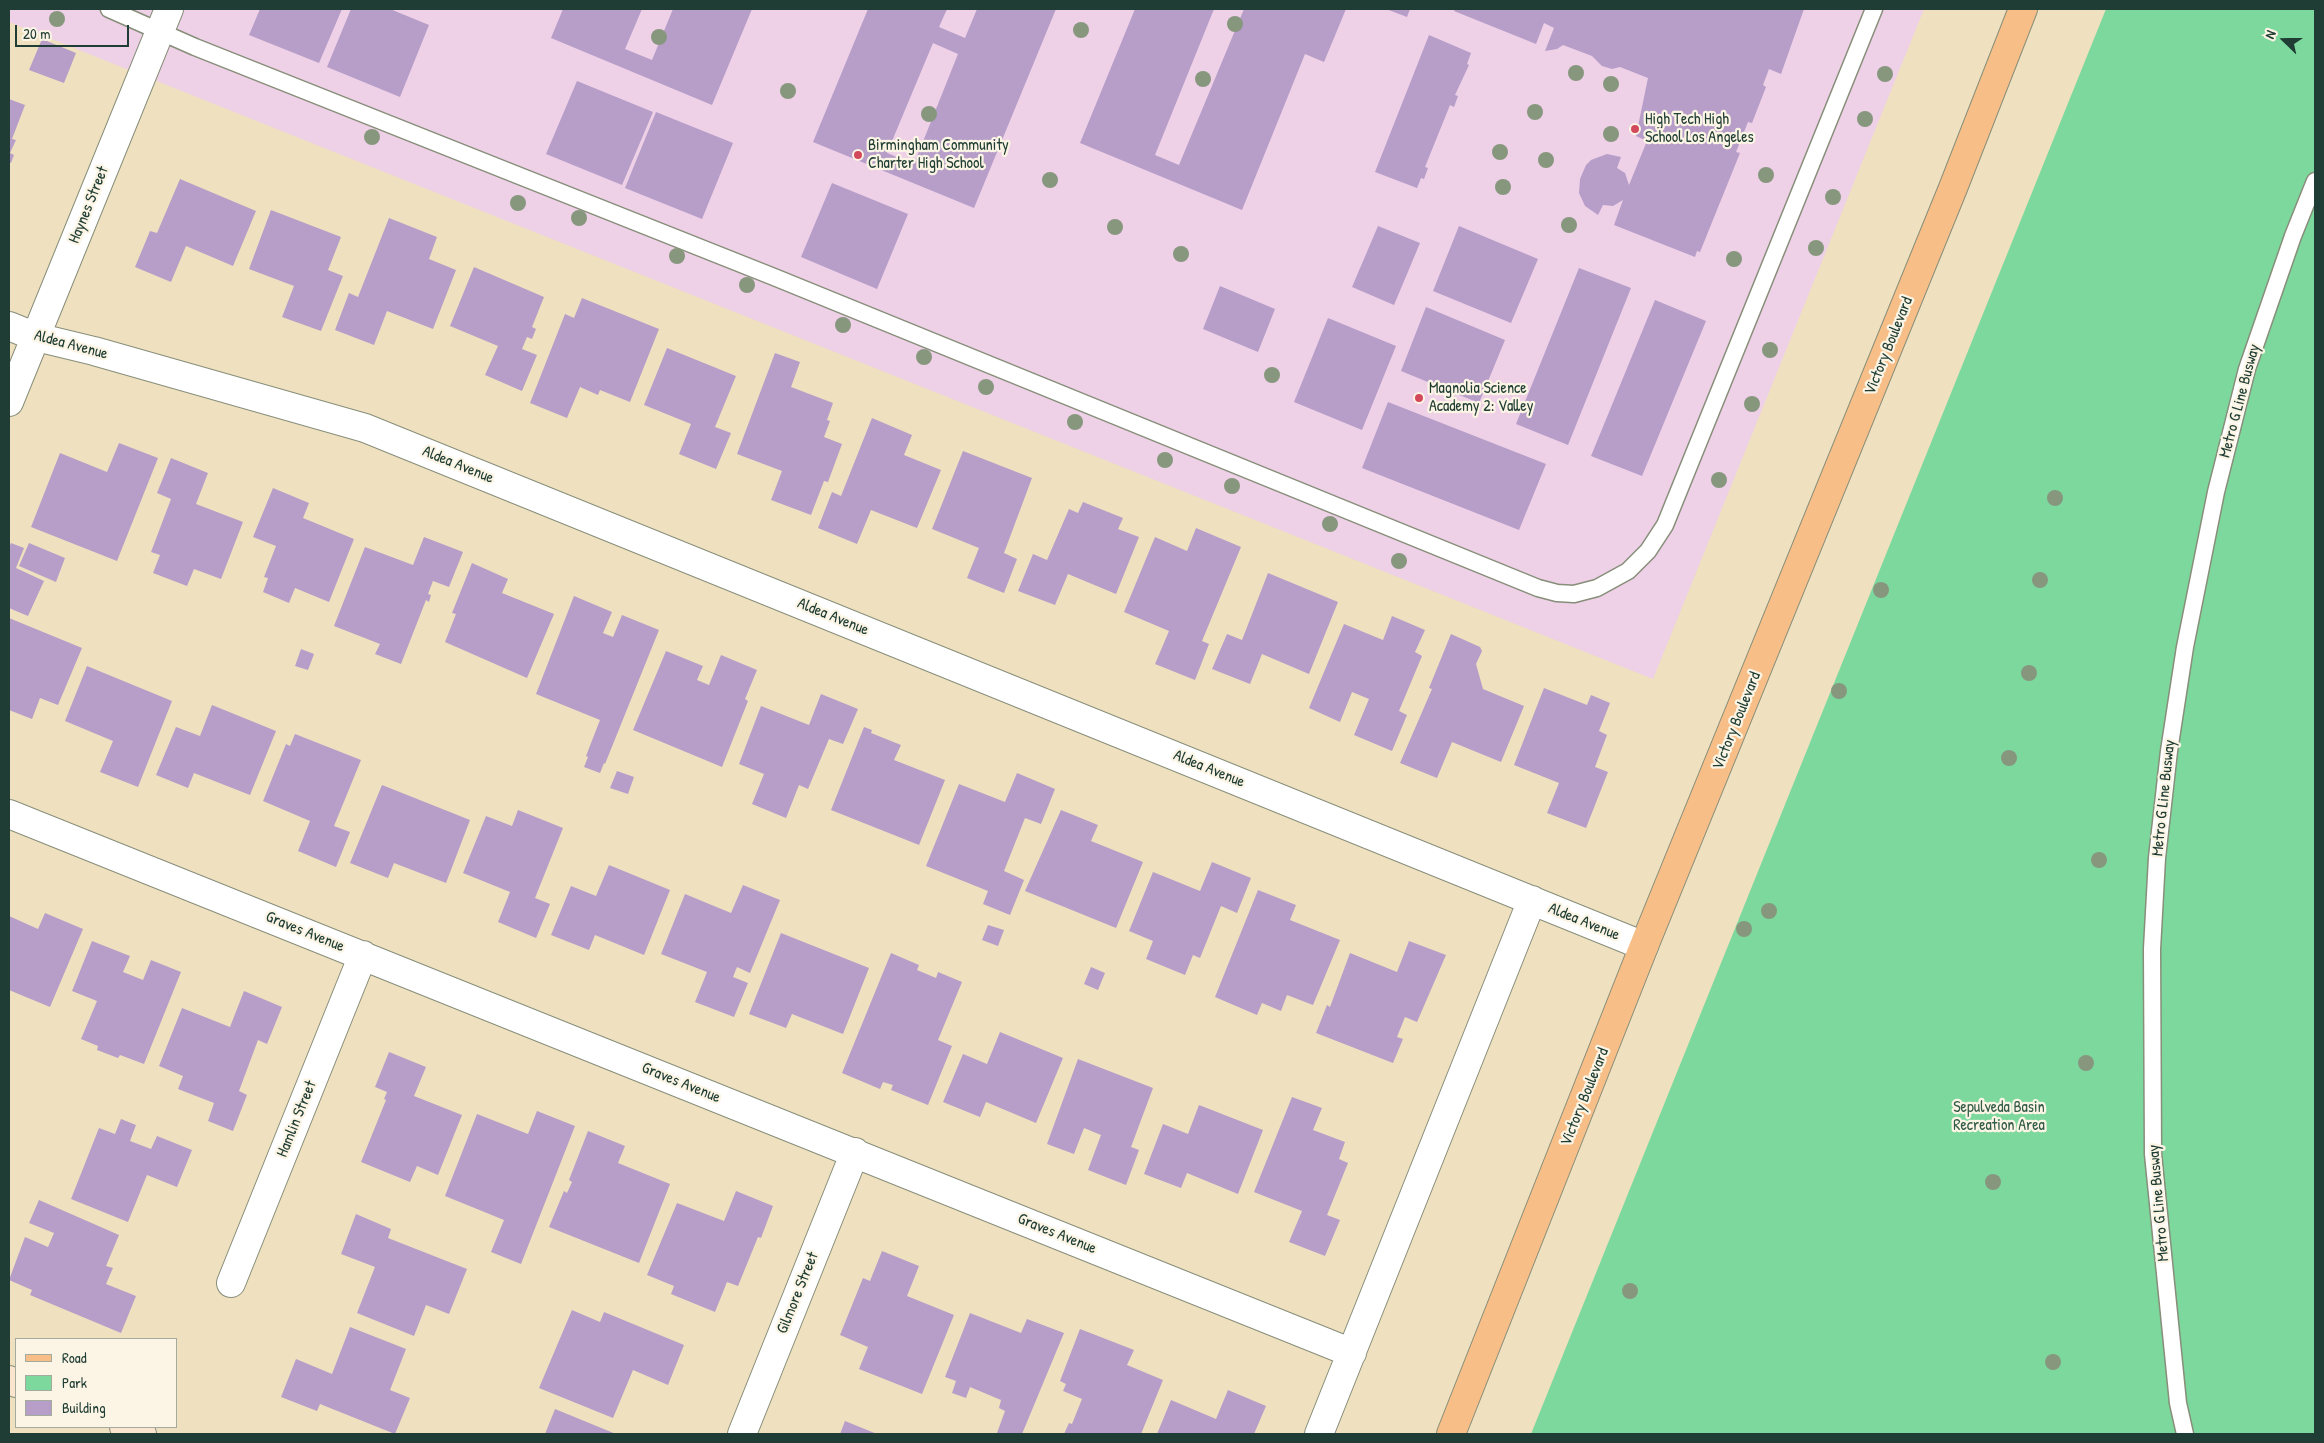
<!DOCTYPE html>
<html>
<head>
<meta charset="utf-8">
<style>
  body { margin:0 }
  #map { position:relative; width:2324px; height:1443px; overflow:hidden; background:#efe0bf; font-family:"Patrick Hand",sans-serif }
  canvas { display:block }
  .frame { position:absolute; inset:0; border:10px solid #1f3d34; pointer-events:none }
  .legend { position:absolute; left:15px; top:1338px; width:162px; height:90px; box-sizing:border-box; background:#fcf5e5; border:1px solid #a4ab9e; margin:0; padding:6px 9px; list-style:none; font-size:15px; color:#1f3d34 }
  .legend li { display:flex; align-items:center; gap:10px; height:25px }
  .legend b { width:25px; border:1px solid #a4ab9e }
  .north { position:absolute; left:2259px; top:15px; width:50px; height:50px; -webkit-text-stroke:4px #fcf5e5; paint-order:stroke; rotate:292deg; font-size:14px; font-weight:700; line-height:20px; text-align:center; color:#1f3d34 }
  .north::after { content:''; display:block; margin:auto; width:18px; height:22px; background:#1f3d34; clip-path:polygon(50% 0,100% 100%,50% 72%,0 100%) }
  .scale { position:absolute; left:15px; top:25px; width:114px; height:22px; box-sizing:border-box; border:2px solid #1f3d34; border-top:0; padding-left:6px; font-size:15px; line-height:18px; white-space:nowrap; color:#1f3d34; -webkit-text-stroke:4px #fcf5e5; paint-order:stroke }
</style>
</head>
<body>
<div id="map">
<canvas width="2324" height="1443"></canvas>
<div class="frame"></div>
<ul class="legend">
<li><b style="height:6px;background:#f7be87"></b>Road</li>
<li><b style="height:14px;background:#7dd89e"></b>Park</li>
<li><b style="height:14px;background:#b69ec9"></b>Building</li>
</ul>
<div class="north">N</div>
<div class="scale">20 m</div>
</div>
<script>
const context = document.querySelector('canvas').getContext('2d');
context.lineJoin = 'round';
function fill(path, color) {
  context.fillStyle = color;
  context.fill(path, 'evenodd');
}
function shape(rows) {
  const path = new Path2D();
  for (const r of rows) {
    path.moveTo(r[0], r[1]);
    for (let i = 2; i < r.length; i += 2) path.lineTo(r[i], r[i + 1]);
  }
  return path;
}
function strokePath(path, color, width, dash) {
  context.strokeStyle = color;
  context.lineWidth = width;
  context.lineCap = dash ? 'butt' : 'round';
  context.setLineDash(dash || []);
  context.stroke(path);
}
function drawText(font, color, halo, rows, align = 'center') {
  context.font = font + ' "Patrick Hand",sans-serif';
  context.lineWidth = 4.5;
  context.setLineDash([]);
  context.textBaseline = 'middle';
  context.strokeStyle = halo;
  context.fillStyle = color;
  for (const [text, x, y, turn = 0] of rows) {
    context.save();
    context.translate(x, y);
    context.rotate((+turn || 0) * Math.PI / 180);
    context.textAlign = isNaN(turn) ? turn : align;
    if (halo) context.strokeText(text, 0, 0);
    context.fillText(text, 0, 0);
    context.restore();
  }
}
fill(shape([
  [9,9,1924,9,1653,679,9,22]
]), '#eed0e7');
fill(shape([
  [2106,9,2315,9,2315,1434,1531,1434]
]), '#7dd89e');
fill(shape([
  [260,9,342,9,319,63,249,35],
  [351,9,390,9,429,25,400,97,327,67],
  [563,9,642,9,625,49,652,60,673,9,752,9,712,105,551,38],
  [868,9,947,9,939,27,965,38,977,9,1056,9,974,208,813,142],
  [933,43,958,54,914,164,887,153],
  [1135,9,1214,9,1155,155,1179,165,1244,9,1346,9,1324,62,1305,54,1242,210,1080,143],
  [1386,9,1410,9,1407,17],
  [1455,9,1804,9,1781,74,1769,69,1763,85,1766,87,1752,123,1748,122,1736,152,1740,153,1700,252,1697,251,1695,257,1614,225,1623,200,1613,206,1603,205,1598,215,1585,206,1579,193,1580,179,1586,165,1591,160,1607,154,1621,157,1617,168,1625,173,1629,185,1647,141,1636,136,1648,78,1620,67,1612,69,1602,66,1592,56,1563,45,1557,49,1545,51,1554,28,1544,23,1536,44,1454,11],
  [1429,35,1471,53,1467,64,1469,65,1455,95,1458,96,1454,107,1450,105,1425,167,1428,168,1424,179,1421,178,1417,188,1375,172],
  [42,39,76,53,64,83,29,70],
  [577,81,653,112,622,185,546,154],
  [9,99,25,105,12,139,16,140,10,153,14,155,11,163,9,162],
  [656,112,733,143,702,219,625,188],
  [180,179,256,211,233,266,186,246,171,282,135,267,150,231,157,233],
  [832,183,908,214,877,289,801,257],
  [271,210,341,237,328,270,343,276,321,331,282,317,294,286,249,269],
  [389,218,437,237,429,259,456,270,433,329,387,311,374,345,335,330,349,293,358,297],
  [1378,226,1420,243,1394,305,1352,287],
  [1459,226,1538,259,1511,323,1433,291],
  [474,267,544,297,532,327,536,329,532,339,527,337,522,349,537,355,522,391,485,375,498,346,450,326],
  [1579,268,1631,288,1568,445,1516,424],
  [1220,286,1275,309,1258,352,1203,329],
  [582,298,659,329,630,402,600,390,598,395,580,387,567,418,530,403,565,314,574,318],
  [1655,300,1706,321,1642,476,1591,456],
  [1426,307,1505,340,1479,403,1401,371],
  [1328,318,1396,346,1362,430,1294,402],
  [667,348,736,376,715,427,731,433,716,469,679,454,691,424,644,405],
  [775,353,800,362,791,387,833,403,827,420,830,421,824,437,842,444,828,482,824,481,811,515,771,500,782,471,737,454],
  [1388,402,1546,464,1519,530,1362,468],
  [872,418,912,435,904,455,941,470,917,528,871,510,857,544,818,528,832,492,841,496],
  [119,443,158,458,117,561,31,527,60,453,107,472],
  [963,451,1032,478,1004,553,1017,559,1004,593,967,578,979,548,932,529],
  [171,458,208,473,196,504,243,522,221,579,194,569,187,586,153,573,160,555,151,552,171,499,157,493],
  [273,488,309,503,303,518,354,539,329,602,295,588,289,603,263,592,268,578,264,577,276,546,253,537],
  [1083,502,1123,518,1118,529,1139,537,1116,594,1068,574,1055,605,1018,591,1033,554,1047,560,1069,509,1078,513],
  [1196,528,1241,547,1202,641,1209,644,1195,680,1155,664,1169,631,1124,612,1155,537,1187,551],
  [424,537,463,552,449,587,433,581,428,594,431,595,429,602,426,600,401,664,375,654,380,644,334,626,365,547,413,565],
  [11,543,24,548,16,568,44,581,28,616,9,608,9,548],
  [29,543,65,558,56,582,19,566],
  [472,563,508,579,502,593,554,614,527,678,445,642,456,614,452,613],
  [1268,573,1338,602,1309,674,1262,654,1250,684,1212,669,1227,634,1242,640],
  [574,596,612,612,603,633,613,637,622,615,659,630,605,764,604,763,600,773,584,767,588,757,586,756,600,720,536,694],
  [1392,616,1425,630,1415,652,1422,656,1399,711,1407,715,1392,751,1354,735,1369,699,1352,692,1340,722,1309,708,1344,624,1383,640],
  [9,618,82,648,58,705,40,698,32,719,9,710],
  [1451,634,1480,647,1482,651,1476,664,1483,689,1524,706,1501,762,1452,742,1437,778,1400,763,1432,689,1429,688],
  [301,649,314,654,308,670,295,666],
  [666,651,703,666,697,680,709,685,721,655,757,670,745,699,748,701,722,767,633,730],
  [87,666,172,701,138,787,100,772,113,741,65,721],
  [1544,688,1587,705,1591,695,1610,703,1599,731,1607,735,1595,767,1608,772,1586,828,1547,813,1559,783,1514,765],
  [821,694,858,709,843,744,829,739,808,789,799,785,786,818,752,804,764,774,739,764,761,706,809,725],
  [212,705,276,731,250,795,194,773,188,788,156,775,176,727,200,736],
  [864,727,872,730,871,733,901,745,894,760,945,780,919,845,831,810],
  [295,734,361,760,334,826,350,832,336,867,298,851,310,821,263,801,286,744,290,746],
  [617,771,634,777,628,794,610,788],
  [1017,773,1055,789,1041,824,1025,818,1004,871,1024,880,1010,915,983,904,988,891,926,866,959,784,1005,802],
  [382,785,470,820,446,883,394,863,388,878,350,863],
  [518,810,563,828,535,898,550,904,536,938,498,922,510,892,463,873,486,816,512,826],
  [1061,810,1098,825,1091,841,1143,862,1116,928,1025,891],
  [1212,862,1251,878,1237,913,1221,906,1200,958,1193,955,1185,975,1146,959,1153,941,1129,931,1153,872,1200,891],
  [609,865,670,890,644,955,595,935,589,950,551,935,571,886,596,896],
  [743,885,780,900,750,973,737,967,733,977,748,983,734,1017,695,1002,707,972,661,954,685,894,731,913],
  [1258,890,1296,905,1290,920,1340,940,1313,1005,1287,995,1281,1011,1262,1003,1257,1015,1215,997],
  [45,913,83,929,50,1007,9,990,9,916,38,929],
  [988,925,1004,930,998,946,982,940],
  [781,933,869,968,843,1034,792,1014,786,1028,749,1014],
  [92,941,130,956,123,972,143,980,151,960,181,972,144,1064,120,1055,118,1058,97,1050,98,1046,81,1039,97,1001,72,991],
  [1409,941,1446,955,1417,1022,1405,1017,1397,1037,1403,1039,1393,1063,1316,1033,1327,1005,1330,1007,1350,953,1397,972],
  [891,953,919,965,917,970,936,978,938,972,962,982,938,1040,952,1046,928,1105,891,1090,893,1085,883,1082,880,1089,842,1073],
  [1091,967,1105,973,1098,990,1084,984],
  [244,991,282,1007,267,1044,258,1040,239,1091,247,1095,233,1131,208,1121,214,1103,178,1089,183,1076,159,1066,182,1008,230,1027],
  [1000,1032,1063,1058,1036,1123,986,1102,980,1117,943,1102,963,1054,987,1064],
  [389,1052,426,1067,414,1096,462,1115,438,1175,417,1166,410,1182,361,1162,386,1100,384,1099,387,1092,375,1087],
  [1078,1059,1153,1088,1131,1147,1139,1150,1126,1185,1088,1170,1101,1135,1084,1128,1074,1154,1047,1144],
  [1292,1097,1322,1108,1313,1130,1345,1142,1339,1159,1348,1163,1327,1215,1340,1220,1325,1256,1289,1242,1302,1211,1254,1192],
  [1199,1105,1263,1130,1238,1194,1187,1173,1181,1188,1144,1174,1163,1124,1188,1134],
  [537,1111,575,1126,521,1264,491,1252,504,1220,445,1196,477,1114,528,1134],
  [121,1119,136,1125,130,1141,151,1149,157,1136,192,1150,177,1187,147,1175,128,1222,71,1199,99,1128,115,1134],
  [588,1131,625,1146,618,1163,670,1184,639,1263,549,1227,564,1191,567,1193,572,1182,569,1180],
  [736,1191,773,1206,761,1238,758,1237,738,1286,727,1282,715,1312,671,1294,674,1286,647,1275,677,1203,724,1221],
  [39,1200,119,1235,106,1266,113,1268,106,1284,136,1296,121,1333,30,1295,32,1290,9,1280,25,1237,48,1247,54,1233,29,1223],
  [356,1214,391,1229,388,1238,467,1269,449,1314,426,1305,414,1336,357,1313,375,1267,341,1254],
  [882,1251,919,1266,907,1296,954,1315,922,1394,859,1369,868,1347,840,1335,863,1278,870,1281],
  [572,1310,600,1322,604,1312,684,1345,668,1385,633,1370,613,1418,539,1388],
  [970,1313,1021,1333,1027,1319,1064,1333,1022,1434,997,1433,1005,1411,999,1408,1001,1400,970,1387,966,1398,952,1393,956,1381,945,1377],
  [350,1327,406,1349,390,1390,410,1398,395,1434,320,1404,317,1411,281,1397,296,1359,332,1374],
  [1080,1329,1134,1350,1127,1365,1163,1380,1141,1434,1064,1434,1069,1423,1072,1424,1082,1399,1063,1391,1066,1384,1060,1381],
  [1228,1390,1266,1406,1254,1434,1157,1434,1171,1400,1216,1419],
  [555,1409,616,1434,545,1434],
  [845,1421,877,1434,840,1434]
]), '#b69ec9');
const service = shape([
  [109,9,195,47,774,277,1538,588,1557,593,1574,594,1597,588,1628,571,1648,551,1665,525,1874,9],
  [2185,1434,2178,1403,2153,1154,2152,949,2157,858,2169,751,2185,647,2216,492,2247,369,2293,236,2315,181]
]);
const minor = shape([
  [9,326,36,337,94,351,365,428,1644,946],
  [9,402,169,9],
  [9,814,1352,1353],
  [231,1283,363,955],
  [742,1434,855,1152],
  [1319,1434,1532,900]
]);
const secondary = shape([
  [9,1380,16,1383],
  [124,1427,142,1434]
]);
const primary = shape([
  [1451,1434,1644,946,1953,188,2023,9]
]);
strokePath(service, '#878e7a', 19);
strokePath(minor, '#878e7a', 30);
strokePath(secondary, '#878e7a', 30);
strokePath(primary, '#878e7a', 30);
strokePath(service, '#fff', 16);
strokePath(minor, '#fff', 28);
strokePath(secondary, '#fce5cf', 28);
strokePath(primary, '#f7be87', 28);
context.fillStyle = '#87977e';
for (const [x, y] of [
  [57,19],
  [1235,24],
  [1081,30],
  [659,37],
  [1576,73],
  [1885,74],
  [1203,79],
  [1611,84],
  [788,91],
  [1535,112],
  [929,114],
  [1865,119],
  [1611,134],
  [372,137],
  [1500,152],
  [1546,160],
  [1766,175],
  [1050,180],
  [1503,187],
  [1833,197],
  [518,203],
  [579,218],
  [1569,225],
  [1115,227],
  [1816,248],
  [1181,254],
  [677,256],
  [1734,259],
  [747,285],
  [843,325],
  [1770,350],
  [924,357],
  [1272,375],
  [986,387],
  [1752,404],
  [1075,422],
  [1165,460],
  [1719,480],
  [1232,486],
  [2055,498],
  [1330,524],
  [1399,561],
  [2040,580],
  [1881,590],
  [2029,673],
  [1839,691],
  [2009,758],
  [2099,860],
  [1769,911],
  [1744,929],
  [2086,1063],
  [1993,1182],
  [1630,1291],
  [2053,1362]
]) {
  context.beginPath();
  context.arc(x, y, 8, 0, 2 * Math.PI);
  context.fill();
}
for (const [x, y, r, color] of [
  [1635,129,5,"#d1495b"],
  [858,155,5,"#d1495b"],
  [1419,398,5,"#d1495b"]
]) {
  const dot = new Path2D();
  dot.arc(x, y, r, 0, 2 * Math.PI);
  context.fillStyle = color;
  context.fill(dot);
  strokePath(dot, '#fcf5e5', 2);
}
drawText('16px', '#1f3d34', '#fcf5e5', [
  ["High Tech High",1645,120],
  ["School Los Angeles",1645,138],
  ["Birmingham Community",868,146],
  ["Charter High School",868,164],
  ["Magnolia Science",1429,389],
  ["Academy 2: Valley",1429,407]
], 'left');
drawText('16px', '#1f3d34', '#fcf5e5', [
  ["Haynes Street",89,205,-68],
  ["Aldea Avenue",71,345,15],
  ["Victory Boulevard",1889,346,-68],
  ["Metro G Line Busway",2240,401,-75],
  ["Aldea Avenue",458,465,22],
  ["Aldea Avenue",833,617,22],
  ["Victory Boulevard",1737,721,-68],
  ["Aldea Avenue",1209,769,22],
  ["Metro G Line Busway",2164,798,-84],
  ["Aldea Avenue",1584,922,22],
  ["Graves Avenue",305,932,22],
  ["Graves Avenue",681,1083,22],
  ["Victory Boulevard",1585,1097,-68],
  ["Hamlin Street",297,1119,-68],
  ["Metro G Line Busway",2159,1203,-95],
  ["Graves Avenue",1057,1234,22],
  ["Gilmore Street",798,1293,-68]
]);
drawText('16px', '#325c49', '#fcf5e5', [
  ["Sepulveda Basin",1999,1108],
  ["Recreation Area",1999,1126]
]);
</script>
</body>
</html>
